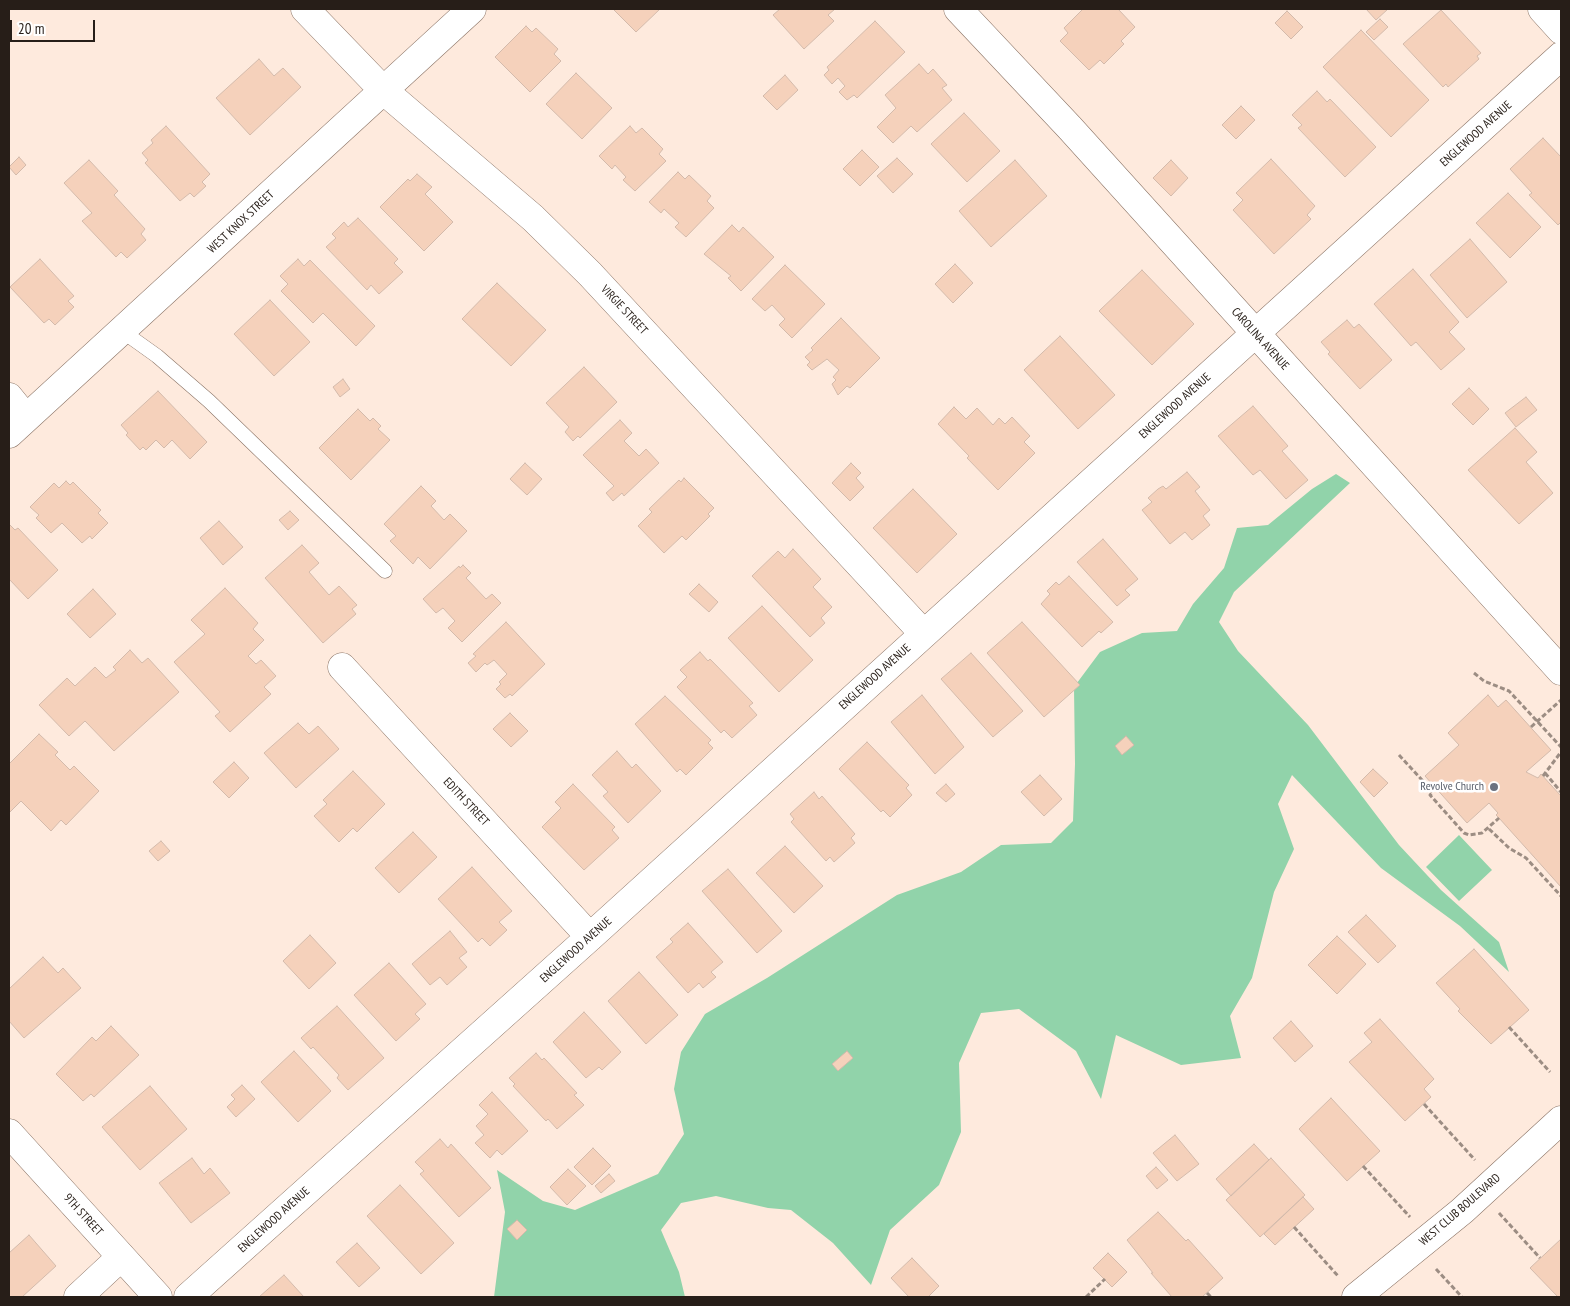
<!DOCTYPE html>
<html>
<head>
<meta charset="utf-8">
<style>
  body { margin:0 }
  #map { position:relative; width:1570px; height:1306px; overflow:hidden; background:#feeadd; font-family:"PT Sans Narrow",sans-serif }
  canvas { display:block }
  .frame { position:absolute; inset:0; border:10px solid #271e18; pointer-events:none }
  .scale { position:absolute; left:10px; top:20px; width:85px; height:22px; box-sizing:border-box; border:2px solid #271e18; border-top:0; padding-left:6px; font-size:15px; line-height:18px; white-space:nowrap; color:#271e18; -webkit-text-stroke:4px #fff; paint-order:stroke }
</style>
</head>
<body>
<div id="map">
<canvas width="1570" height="1306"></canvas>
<div class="frame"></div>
<div class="scale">20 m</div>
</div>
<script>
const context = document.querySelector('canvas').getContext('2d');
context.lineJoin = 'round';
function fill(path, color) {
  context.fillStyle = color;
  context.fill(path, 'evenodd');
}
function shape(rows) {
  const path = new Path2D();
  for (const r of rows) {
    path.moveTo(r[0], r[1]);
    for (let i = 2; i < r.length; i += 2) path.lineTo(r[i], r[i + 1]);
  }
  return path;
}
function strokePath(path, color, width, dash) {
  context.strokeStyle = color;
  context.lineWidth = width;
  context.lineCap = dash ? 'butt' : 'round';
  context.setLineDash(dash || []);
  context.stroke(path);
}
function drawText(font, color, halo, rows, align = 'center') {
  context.font = font + ' "PT Sans Narrow",sans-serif';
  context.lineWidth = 5;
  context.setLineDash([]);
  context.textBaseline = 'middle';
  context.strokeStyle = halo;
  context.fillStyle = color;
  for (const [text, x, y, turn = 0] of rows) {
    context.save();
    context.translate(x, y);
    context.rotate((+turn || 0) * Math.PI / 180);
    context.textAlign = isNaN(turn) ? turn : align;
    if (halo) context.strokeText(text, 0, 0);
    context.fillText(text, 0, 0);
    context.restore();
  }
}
fill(shape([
  [1336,474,1350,483,1234,592,1219,622,1238,651,1308,725,1399,845,1441,890,1499,942,1509,972,1460,926,1381,868,1292,775,1278,804,1294,849,1274,892,1252,978,1230,1016,1241,1058,1181,1065,1116,1035,1101,1099,1076,1051,1019,1009,981,1013,959,1063,961,1132,939,1185,890,1230,871,1285,833,1243,791,1210,768,1208,716,1196,681,1203,661,1230,679,1272,685,1297,494,1297,505,1212,497,1170,543,1201,575,1210,658,1174,684,1134,674,1089,681,1052,705,1014,767,978,897,895,961,872,1001,845,1051,843,1073,821,1075,764,1074,687,1100,652,1142,633,1177,631,1193,604,1224,568,1237,528,1268,525,1312,489],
  [1459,835,1492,870,1459,901,1426,867]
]), '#91d3aa');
const building = shape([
  [613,9,660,9,636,32,613,9],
  [780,9,835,9,828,15,834,21,804,49,773,15,780,9],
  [1083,9,1118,9,1135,27,1121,41,1124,44,1104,64,1100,60,1089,70,1060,41,1068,33,1064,28,1083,9],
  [1366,9,1388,9,1376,20,1366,9],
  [1441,10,1481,53,1477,56,1479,59,1448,87,1446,84,1443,87,1403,44,1441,10],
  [1287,11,1303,27,1291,39,1275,23,1287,11],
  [1380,19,1388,27,1374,40,1366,32,1380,19],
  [875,21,905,52,857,98,854,95,847,100,839,92,845,86,838,78,832,84,824,75,829,70,827,67,875,21],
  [526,26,532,32,536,28,558,49,554,54,561,61,530,92,495,57,526,26],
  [1361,30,1429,100,1391,137,1323,67,1361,30],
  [259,59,274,76,283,68,301,87,250,135,216,98,259,59],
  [919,64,928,74,933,69,947,85,942,88,952,100,917,132,911,126,893,143,877,127,896,108,885,95,919,64],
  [576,73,612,108,582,139,546,104,576,73],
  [785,75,798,90,777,110,763,96,785,75],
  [1317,91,1327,102,1330,99,1376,147,1345,177,1298,128,1302,125,1292,115,1317,91],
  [1241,106,1255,120,1236,139,1222,125,1241,106],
  [964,113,1000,151,967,182,931,144,964,113],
  [166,126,210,174,202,182,206,186,194,197,190,193,180,201,145,163,148,160,142,153,153,143,151,140,166,126],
  [630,126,636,133,642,128,663,149,659,154,666,161,635,191,623,180,626,177,615,165,612,169,599,156,630,126],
  [1543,138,1561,157,1561,222,1558,225,1529,195,1532,193,1510,169,1543,138],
  [862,150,879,167,860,186,843,169,862,150],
  [19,157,26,165,16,175,9,167,19,157],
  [897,158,913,174,893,193,877,176,897,158],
  [1271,159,1315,206,1307,215,1311,219,1274,254,1233,210,1243,200,1236,193,1271,159],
  [89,160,118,191,114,195,145,229,141,234,146,240,127,258,121,252,116,257,82,221,92,213,64,183,89,160],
  [1015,160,1047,196,991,247,959,211,1015,160],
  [1171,160,1188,178,1171,196,1153,178,1171,160],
  [678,172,685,179,689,175,711,196,707,201,714,208,686,237,675,227,679,223,664,209,661,213,649,202,678,172],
  [417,174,432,187,425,194,453,222,424,251,380,207,408,179,410,181,417,174],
  [1508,193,1541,227,1510,258,1476,223,1508,193],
  [358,218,398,259,394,263,403,272,379,294,371,285,367,290,326,247,336,238,332,234,344,222,348,227,358,218],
  [732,225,739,232,743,227,774,257,741,291,728,278,731,276,704,254,732,225],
  [1470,239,1507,282,1467,318,1430,275,1470,239],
  [40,259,74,296,68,301,74,307,55,325,49,319,44,323,10,287,40,259],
  [298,259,304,266,310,260,375,326,356,346,323,313,313,323,281,291,288,284,280,276,298,259],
  [955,264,973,283,953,303,935,284,955,264],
  [785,265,825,304,792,338,779,325,785,319,772,305,765,311,752,299,785,265],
  [1413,269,1459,322,1449,332,1465,349,1441,370,1416,342,1411,346,1374,304,1413,269],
  [1142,270,1194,324,1152,365,1099,311,1142,270],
  [497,283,546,330,511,366,462,319,497,283],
  [270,300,310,342,274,376,234,334,270,300],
  [841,318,880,358,850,388,847,386,838,395,832,384,836,380,833,377,839,370,827,359,812,370,807,365,810,362,805,357,813,350,811,348,841,318],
  [1347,320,1354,328,1359,324,1392,360,1360,389,1328,354,1330,352,1321,342,1347,320],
  [1060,336,1115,395,1078,429,1024,370,1060,336],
  [584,367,617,402,580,438,578,436,573,441,565,432,569,427,546,403,584,367],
  [343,379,350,389,340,397,333,387,343,379],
  [1469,388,1489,409,1473,425,1452,404,1469,388],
  [158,391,207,442,190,459,172,440,164,448,156,440,146,450,143,447,140,450,126,435,128,433,121,425,158,391],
  [1526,397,1537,410,1516,427,1505,413,1526,397],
  [1253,406,1288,446,1282,451,1308,480,1286,499,1260,470,1253,475,1218,436,1253,406],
  [954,407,966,419,977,408,993,425,999,418,1005,424,1012,417,1030,436,1024,442,1035,453,998,490,967,458,969,456,938,424,954,407],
  [358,409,370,421,373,418,381,426,378,429,390,440,351,480,319,448,358,409],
  [620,420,632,433,624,441,639,456,646,449,659,463,624,496,622,493,613,501,606,493,614,486,583,455,620,420],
  [1515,428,1537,452,1526,462,1553,493,1519,524,1468,470,1515,428],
  [525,463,542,479,527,495,510,479,525,463],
  [851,463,861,473,856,478,864,487,850,501,832,483,851,463],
  [1187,472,1200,487,1195,491,1210,510,1203,516,1210,525,1192,540,1185,532,1170,544,1142,510,1152,502,1148,498,1158,489,1163,486,1166,489,1187,472],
  [684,478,714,508,708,514,710,516,686,540,682,536,664,553,638,526,652,512,649,509,679,480,681,482,684,478],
  [66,481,70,485,73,482,101,510,98,513,108,523,92,539,90,536,82,543,62,523,51,533,36,518,39,515,30,507,54,483,59,488,66,481],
  [421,486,436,501,431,506,444,520,450,514,467,531,430,569,418,557,413,564,390,541,396,536,384,524,421,486],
  [913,489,957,534,917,573,873,528,913,489],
  [290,511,299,520,288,530,279,520,290,511],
  [219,521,243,547,223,565,200,538,219,521],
  [9,524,15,530,18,528,58,570,28,599,9,579,9,524],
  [1103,539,1138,579,1125,590,1130,595,1117,606,1077,562,1103,539],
  [302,545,319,563,309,572,329,595,339,586,357,605,352,609,356,614,323,643,265,578,302,545],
  [793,549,821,579,813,587,832,607,821,618,825,623,810,637,752,576,778,551,785,558,793,549],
  [463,565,471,573,466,578,486,599,492,594,501,603,462,642,448,628,455,621,443,608,436,613,423,599,459,566,460,568,463,565],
  [1069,576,1113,622,1101,633,1099,631,1082,647,1041,604,1050,594,1047,591,1056,582,1059,585,1069,576],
  [699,584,718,602,709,612,689,594,699,584],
  [225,588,258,623,253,629,264,640,248,656,256,664,261,660,276,676,264,687,271,694,230,732,215,716,220,712,174,662,205,634,191,620,225,588],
  [93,589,116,614,90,638,67,614,93,589],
  [762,606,813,660,779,692,728,638,762,606],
  [506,622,545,664,512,696,510,694,505,698,496,689,501,684,499,682,507,674,494,660,487,665,485,663,476,672,468,663,476,656,473,654,506,622],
  [1022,622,1080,685,1044,717,987,653,1022,622],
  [130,650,142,663,148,658,179,692,114,751,85,721,69,736,39,705,67,678,75,686,95,667,106,678,116,670,113,667,130,650],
  [700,652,708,661,710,659,753,703,749,706,757,715,732,738,724,730,721,733,677,687,687,677,680,670,700,652],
  [971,653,1023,711,993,737,941,679,971,653],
  [922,695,964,747,935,774,891,722,922,695],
  [1488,695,1498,707,1506,700,1551,750,1526,772,1538,778,1541,774,1561,796,1561,887,1499,818,1496,815,1498,813,1489,803,1467,823,1425,776,1459,745,1448,733,1488,695],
  [665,696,711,740,708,743,713,748,686,775,680,769,677,772,635,724,665,696],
  [510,713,528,731,511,747,493,729,510,713],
  [298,723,309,734,318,726,339,749,296,788,264,753,298,723],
  [39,734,58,752,55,755,70,770,74,766,99,791,66,825,61,820,51,831,21,801,9,813,9,762,10,763,39,734],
  [1126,736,1134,745,1122,755,1115,746,1126,736],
  [867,742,909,785,906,788,912,795,890,817,883,810,881,812,839,769,867,742],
  [617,751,632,768,636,764,661,791,628,823,603,796,608,792,592,775,617,751],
  [234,762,249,778,229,798,213,782,234,762],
  [1373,769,1388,783,1374,797,1360,782,1373,769],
  [353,771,385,804,357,832,353,828,339,842,314,816,327,804,323,800,353,771],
  [1040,775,1062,799,1044,816,1021,792,1040,775],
  [573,784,615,827,612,830,619,838,584,870,542,827,561,808,555,802,573,784],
  [946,784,955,794,946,802,936,793,946,784],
  [814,792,819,799,822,796,855,834,851,838,855,843,834,862,830,857,826,861,791,822,794,819,790,814,814,792],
  [413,832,437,857,399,893,375,868,413,832],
  [161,841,170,851,158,861,149,851,161,841],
  [785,846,823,886,794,913,756,873,785,846],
  [472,867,512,911,499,922,507,930,490,946,482,938,478,942,438,899,472,867],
  [728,869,782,931,757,953,702,891,728,869],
  [1366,915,1396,946,1378,963,1348,932,1366,915],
  [688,923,723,962,711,972,716,977,703,988,699,983,688,993,656,957,673,942,670,939,688,923],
  [450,931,467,952,459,958,467,967,447,985,440,977,430,985,412,964,450,931],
  [310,935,336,963,309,989,283,961,310,935],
  [1337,936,1366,964,1337,994,1308,965,1337,936],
  [1474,949,1529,1010,1491,1044,1458,1011,1460,1009,1436,983,1474,949],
  [43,957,58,973,63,968,81,988,24,1038,9,1021,9,989,43,957],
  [389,963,426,1004,415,1014,420,1019,396,1041,354,995,389,963],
  [639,972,678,1015,646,1044,608,1001,639,972],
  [337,1006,384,1058,348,1090,337,1078,339,1075,313,1047,311,1049,301,1038,337,1006],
  [584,1012,621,1052,602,1070,599,1067,586,1078,553,1042,584,1012],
  [1380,1019,1434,1079,1424,1089,1431,1097,1405,1121,1349,1062,1372,1042,1364,1033,1380,1019],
  [1291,1021,1313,1046,1295,1062,1273,1038,1291,1021],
  [111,1026,139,1055,94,1097,91,1094,83,1101,56,1074,92,1037,96,1041,111,1026],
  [294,1051,331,1091,298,1122,261,1082,294,1051],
  [847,1051,853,1058,838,1071,832,1064,847,1051],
  [536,1053,542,1060,544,1058,577,1093,574,1095,584,1105,557,1129,548,1119,546,1121,513,1086,515,1084,509,1078,536,1053],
  [242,1085,255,1099,236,1117,227,1107,235,1099,231,1095,242,1085],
  [150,1086,187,1129,140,1170,102,1127,150,1086],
  [492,1092,528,1131,502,1155,497,1150,490,1158,475,1143,484,1135,476,1126,488,1114,479,1105,492,1092],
  [1331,1098,1380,1151,1347,1181,1299,1129,1331,1098],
  [1175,1135,1199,1164,1177,1181,1153,1153,1175,1135],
  [440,1139,448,1148,451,1144,491,1188,459,1217,420,1174,424,1171,415,1162,440,1139],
  [1254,1144,1269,1160,1231,1196,1216,1179,1254,1144],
  [593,1148,611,1166,592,1185,574,1167,593,1148],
  [192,1158,204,1174,210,1168,230,1193,191,1223,159,1183,192,1158],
  [1271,1158,1305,1195,1260,1237,1226,1200,1271,1158],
  [1156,1167,1168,1180,1157,1189,1146,1176,1156,1167],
  [568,1169,586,1186,567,1205,550,1187,568,1169],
  [609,1174,615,1181,601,1193,595,1186,609,1174],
  [400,1185,454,1243,421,1274,367,1216,400,1185],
  [1303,1197,1314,1209,1275,1245,1264,1234,1303,1197],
  [1158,1212,1186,1241,1188,1239,1223,1278,1202,1297,1172,1297,1151,1273,1153,1273,1127,1240,1158,1212],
  [517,1220,527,1230,517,1240,507,1229,517,1220],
  [29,1235,56,1266,22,1297,9,1297,9,1253,29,1235],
  [1561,1239,1561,1297,1558,1297,1530,1268,1561,1239],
  [357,1243,380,1268,359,1287,336,1262,357,1243],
  [1108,1253,1127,1272,1112,1287,1093,1268,1108,1253],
  [912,1258,939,1286,928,1297,909,1297,891,1278,912,1258],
  [284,1275,304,1297,259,1297,284,1275]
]);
fill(building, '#f5d1bb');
strokePath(building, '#d3baab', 1);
const lane = shape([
  [122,331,157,356,209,401,385,571]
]);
const street = shape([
  [305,9,383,90,533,218,590,274,923,633],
  [958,9,1070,128,1561,671],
  [1542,9,1561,30],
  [9,397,26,418],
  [9,434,472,9],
  [342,667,590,937],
  [78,1297,121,1257],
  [188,1297,590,937,1561,56]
]);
const secondary = shape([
  [9,1133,158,1297],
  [1356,1297,1462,1211,1561,1120]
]);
strokePath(lane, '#8a7365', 15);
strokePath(street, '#8a7365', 29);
strokePath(secondary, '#8a7365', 29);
strokePath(shape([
  [1474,673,1484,681,1509,691,1561,747],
  [1531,727,1561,700],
  [1399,755,1433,792,1430,795,1464,833,1469,835,1482,833,1499,818],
  [1545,773,1561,792],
  [1543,776,1561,752],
  [1489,829,1509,848,1526,858,1561,896],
  [1509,1027,1550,1072],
  [1424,1104,1475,1160],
  [1363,1166,1410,1217],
  [1499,1213,1540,1258],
  [1294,1227,1338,1276],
  [1436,1269,1462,1297],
  [1207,1293,1211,1297],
  [1086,1297,1105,1279]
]), '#9c8d83', 3, [5, 2.5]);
strokePath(lane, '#fff', 14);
strokePath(street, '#fff', 28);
strokePath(secondary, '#fff', 28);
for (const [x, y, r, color] of [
  [1494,787,5,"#6b7280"]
]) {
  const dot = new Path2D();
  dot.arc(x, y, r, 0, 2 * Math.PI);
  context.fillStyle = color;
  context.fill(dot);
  strokePath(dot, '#fff', 2);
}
drawText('12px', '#271e18', '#fff', [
  ["ENGLEWOOD AVENUE",1476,134,-42],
  ["WEST KNOX STREET",241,222,-43],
  ["VIRGIE STREET",624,310,47],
  ["CAROLINA AVENUE",1260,339,48],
  ["ENGLEWOOD AVENUE",1175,406,-42],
  ["ENGLEWOOD AVENUE",875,677,-42],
  ["EDITH STREET",466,802,47],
  ["ENGLEWOOD AVENUE",576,950,-42],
  ["WEST CLUB BOULEVARD",1460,1210,-41],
  ["9TH STREET",83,1215,48],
  ["ENGLEWOOD AVENUE",274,1220,-42]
]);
drawText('12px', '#5b616d', '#fff', [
  ["Revolve Church",1484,787]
], 'right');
</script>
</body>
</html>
